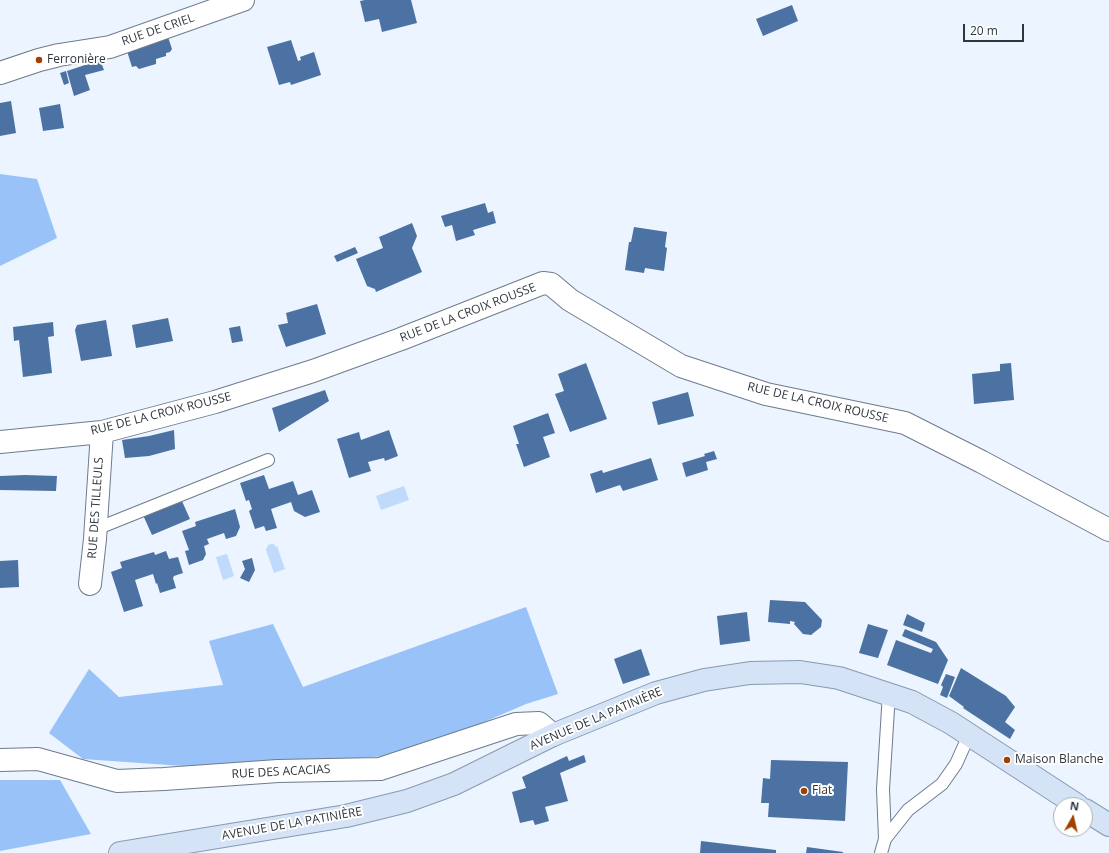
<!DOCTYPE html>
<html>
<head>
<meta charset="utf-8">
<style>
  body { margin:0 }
  #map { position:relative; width:1109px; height:853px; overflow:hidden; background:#ebf4ff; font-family:"Open Sans",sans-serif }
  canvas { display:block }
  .north { position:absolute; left:1053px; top:797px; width:40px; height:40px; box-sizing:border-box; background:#fff; border:1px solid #acafb1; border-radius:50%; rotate:8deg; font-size:11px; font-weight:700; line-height:16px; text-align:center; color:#30363d }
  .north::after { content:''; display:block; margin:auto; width:14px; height:18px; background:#a24000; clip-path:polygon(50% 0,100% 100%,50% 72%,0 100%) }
  .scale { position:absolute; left:963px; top:24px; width:61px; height:18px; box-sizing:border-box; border:2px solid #30363d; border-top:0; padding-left:5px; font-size:12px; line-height:14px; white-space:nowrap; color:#30363d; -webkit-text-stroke:3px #fff; paint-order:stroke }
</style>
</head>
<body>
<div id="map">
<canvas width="1109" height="853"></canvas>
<div class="north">N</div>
<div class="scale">20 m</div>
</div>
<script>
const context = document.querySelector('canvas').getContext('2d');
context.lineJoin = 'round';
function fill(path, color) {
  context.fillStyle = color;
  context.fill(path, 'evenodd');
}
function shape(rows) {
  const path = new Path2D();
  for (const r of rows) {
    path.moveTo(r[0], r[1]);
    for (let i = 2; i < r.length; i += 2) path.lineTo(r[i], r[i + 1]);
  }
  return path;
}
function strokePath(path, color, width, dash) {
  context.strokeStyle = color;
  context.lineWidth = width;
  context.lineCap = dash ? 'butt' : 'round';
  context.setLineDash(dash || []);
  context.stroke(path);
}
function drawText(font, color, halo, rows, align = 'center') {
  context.font = font + ' "Open Sans",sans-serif';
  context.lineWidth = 4;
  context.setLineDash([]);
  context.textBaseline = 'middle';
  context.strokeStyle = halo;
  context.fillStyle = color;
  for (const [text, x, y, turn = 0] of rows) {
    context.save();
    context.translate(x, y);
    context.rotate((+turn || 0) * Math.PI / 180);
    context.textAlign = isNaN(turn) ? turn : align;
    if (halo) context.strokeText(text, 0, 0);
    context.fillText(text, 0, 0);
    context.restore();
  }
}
fill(shape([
  [0,174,37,179,57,238,0,266],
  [526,607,558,694,526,704,410,754,313,762,197,767,83,759,49,733,89,669,119,697,223,685,209,641,273,624,303,687],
  [0,780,60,780,91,834,0,851]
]), '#99c3f8');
fill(shape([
  [404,486,409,500,381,510,376,496],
  [271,544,274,544,275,547,277,546,285,569,274,573,266,550,268,545],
  [227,554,234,576,223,580,216,557]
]), '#c0dafb');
fill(shape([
  [365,0,411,0,417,23,382,32,379,19,365,22,360,1],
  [792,5,798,21,763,36,756,19],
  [168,37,172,49,170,52,166,53,166,56,156,59,156,64,139,69,136,66,132,67,127,51],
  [291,40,298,61,301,60,300,57,314,52,321,75,291,85,290,82,279,85,267,47],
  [100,60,104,70,85,75,90,90,74,96,67,71],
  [66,71,69,83,64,85,60,73],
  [11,101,16,133,0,136,0,103],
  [60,104,64,128,43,131,39,108],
  [485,203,488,213,493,211,496,223,473,230,475,235,456,241,452,225,445,227,441,216],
  [412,223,417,236,412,248,422,272,376,292,375,289,367,286,356,259,383,248,379,237],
  [634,227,667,232,665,247,667,248,664,271,645,268,644,273,625,270,629,242,631,242],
  [355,247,358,253,337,262,334,256],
  [317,304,326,334,286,347,278,325,288,323,286,313],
  [168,318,173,341,136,348,132,325],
  [106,320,112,356,81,361,75,330,77,325],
  [53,322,54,336,48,337,52,373,23,377,19,340,14,341,13,327],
  [240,326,243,341,232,343,229,328],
  [586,363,607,419,570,432,555,394,564,391,558,374],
  [1011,363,1014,400,974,404,972,374,1000,371,1000,364],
  [325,390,329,401,279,432,272,408],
  [688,392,694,416,658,425,652,402],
  [548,413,555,433,543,437,550,457,524,467,516,444,519,444,513,426],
  [174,430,175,449,149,456,125,458,122,440,149,436],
  [389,430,398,456,385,461,384,458,368,462,371,471,349,478,337,439,359,432,361,440],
  [714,451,717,459,706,462,708,470,686,477,682,463,705,456,704,454],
  [651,458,658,480,623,491,620,485,596,493,590,474,602,470,603,473],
  [25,475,57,476,56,491,0,490,0,476],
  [264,475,269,489,293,481,298,495,312,490,320,512,305,517,294,511,291,502,271,509,277,528,266,531,264,526,255,529,249,511,252,509,249,500,246,501,240,483],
  [181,499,190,519,152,535,143,515],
  [235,509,240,527,236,536,226,539,224,533,207,539,209,544,204,546,206,554,203,560,189,565,185,551,189,550,182,531,196,526,195,522],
  [166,551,169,559,178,557,183,573,174,576,173,578,176,588,160,593,157,583,156,584,153,574,135,580,143,606,124,612,111,572,122,568,120,562,154,552,155,555],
  [252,558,255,570,249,582,240,578,245,569,242,561],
  [18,560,19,587,0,588,0,561],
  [770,600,805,602,822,620,821,627,811,635,803,634,794,624,795,622,790,621,790,624,768,622],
  [747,612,750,641,720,645,717,616],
  [907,614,925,623,922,632,903,625],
  [868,624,888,630,878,658,859,653],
  [905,629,936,642,948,660,938,684,887,665,896,640,931,653,933,649,902,636],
  [641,649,650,675,623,684,614,659],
  [961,668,1006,696,1015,707,1005,722,1015,730,1010,739,963,708,964,707,949,696],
  [946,674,955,677,947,698,940,695,943,687,941,685],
  [584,755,586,762,560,773,568,801,545,807,549,821,535,825,533,820,520,823,512,792,526,788,522,777,567,756,569,761],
  [771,760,848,762,845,821,768,817,769,803,761,803,763,778,770,779],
  [701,841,776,850,776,853,700,853],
  [807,847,843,852,843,853,806,853]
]), '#4b72a3');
const lane = shape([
  [96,529,268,460],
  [885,839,908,810,942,784,956,764,969,735],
  [881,853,885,839,883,789,889,693]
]);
const street = shape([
  [0,73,39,60,59,55,110,47,243,0],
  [0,442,102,432,215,402,313,371,401,339,543,283,551,284,570,300,681,366,766,394,905,423,982,462,1109,530],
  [90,584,95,539,102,432],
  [0,760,38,759,117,781,164,779,278,771,380,769,516,724,539,723,553,735]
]);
const primary = shape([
  [1085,810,1109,825],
  [120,853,346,816,407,801,454,784,553,735,656,693,704,680,750,673,800,672,839,678,912,702,951,723,1077,805]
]);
strokePath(lane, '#6f7b8c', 14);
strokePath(street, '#6f7b8c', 24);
strokePath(primary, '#889ab1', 24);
strokePath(lane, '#fff', 12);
strokePath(street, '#fff', 22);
strokePath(primary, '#d4e3f5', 22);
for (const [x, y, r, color] of [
  [39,60,4,"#a24000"],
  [1007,760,4,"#a24000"],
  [804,791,4,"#a24000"]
]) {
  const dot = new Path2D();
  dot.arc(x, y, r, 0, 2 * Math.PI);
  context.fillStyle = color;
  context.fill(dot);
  strokePath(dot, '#fff', 1.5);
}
drawText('12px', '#30363d', '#fff', [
  ["RUE DE CRIEL",158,30,-19],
  ["RUE DE LA CROIX ROUSSE",468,313,-21],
  ["RUE DE LA CROIX ROUSSE",818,403,13],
  ["RUE DE LA CROIX ROUSSE",161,414,-14],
  ["RUE DES TILLEULS",96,508,-86],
  ["AVENUE DE LA PATINIÈRE",596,719,-23],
  ["RUE DES ACACIAS",281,772,-3],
  ["AVENUE DE LA PATINIÈRE",292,824,-10]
]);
drawText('12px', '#30363d', '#fff', [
  ["Ferronière",47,60],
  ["Maison Blanche",1015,760],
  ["Fiat",812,791]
], 'left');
</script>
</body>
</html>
